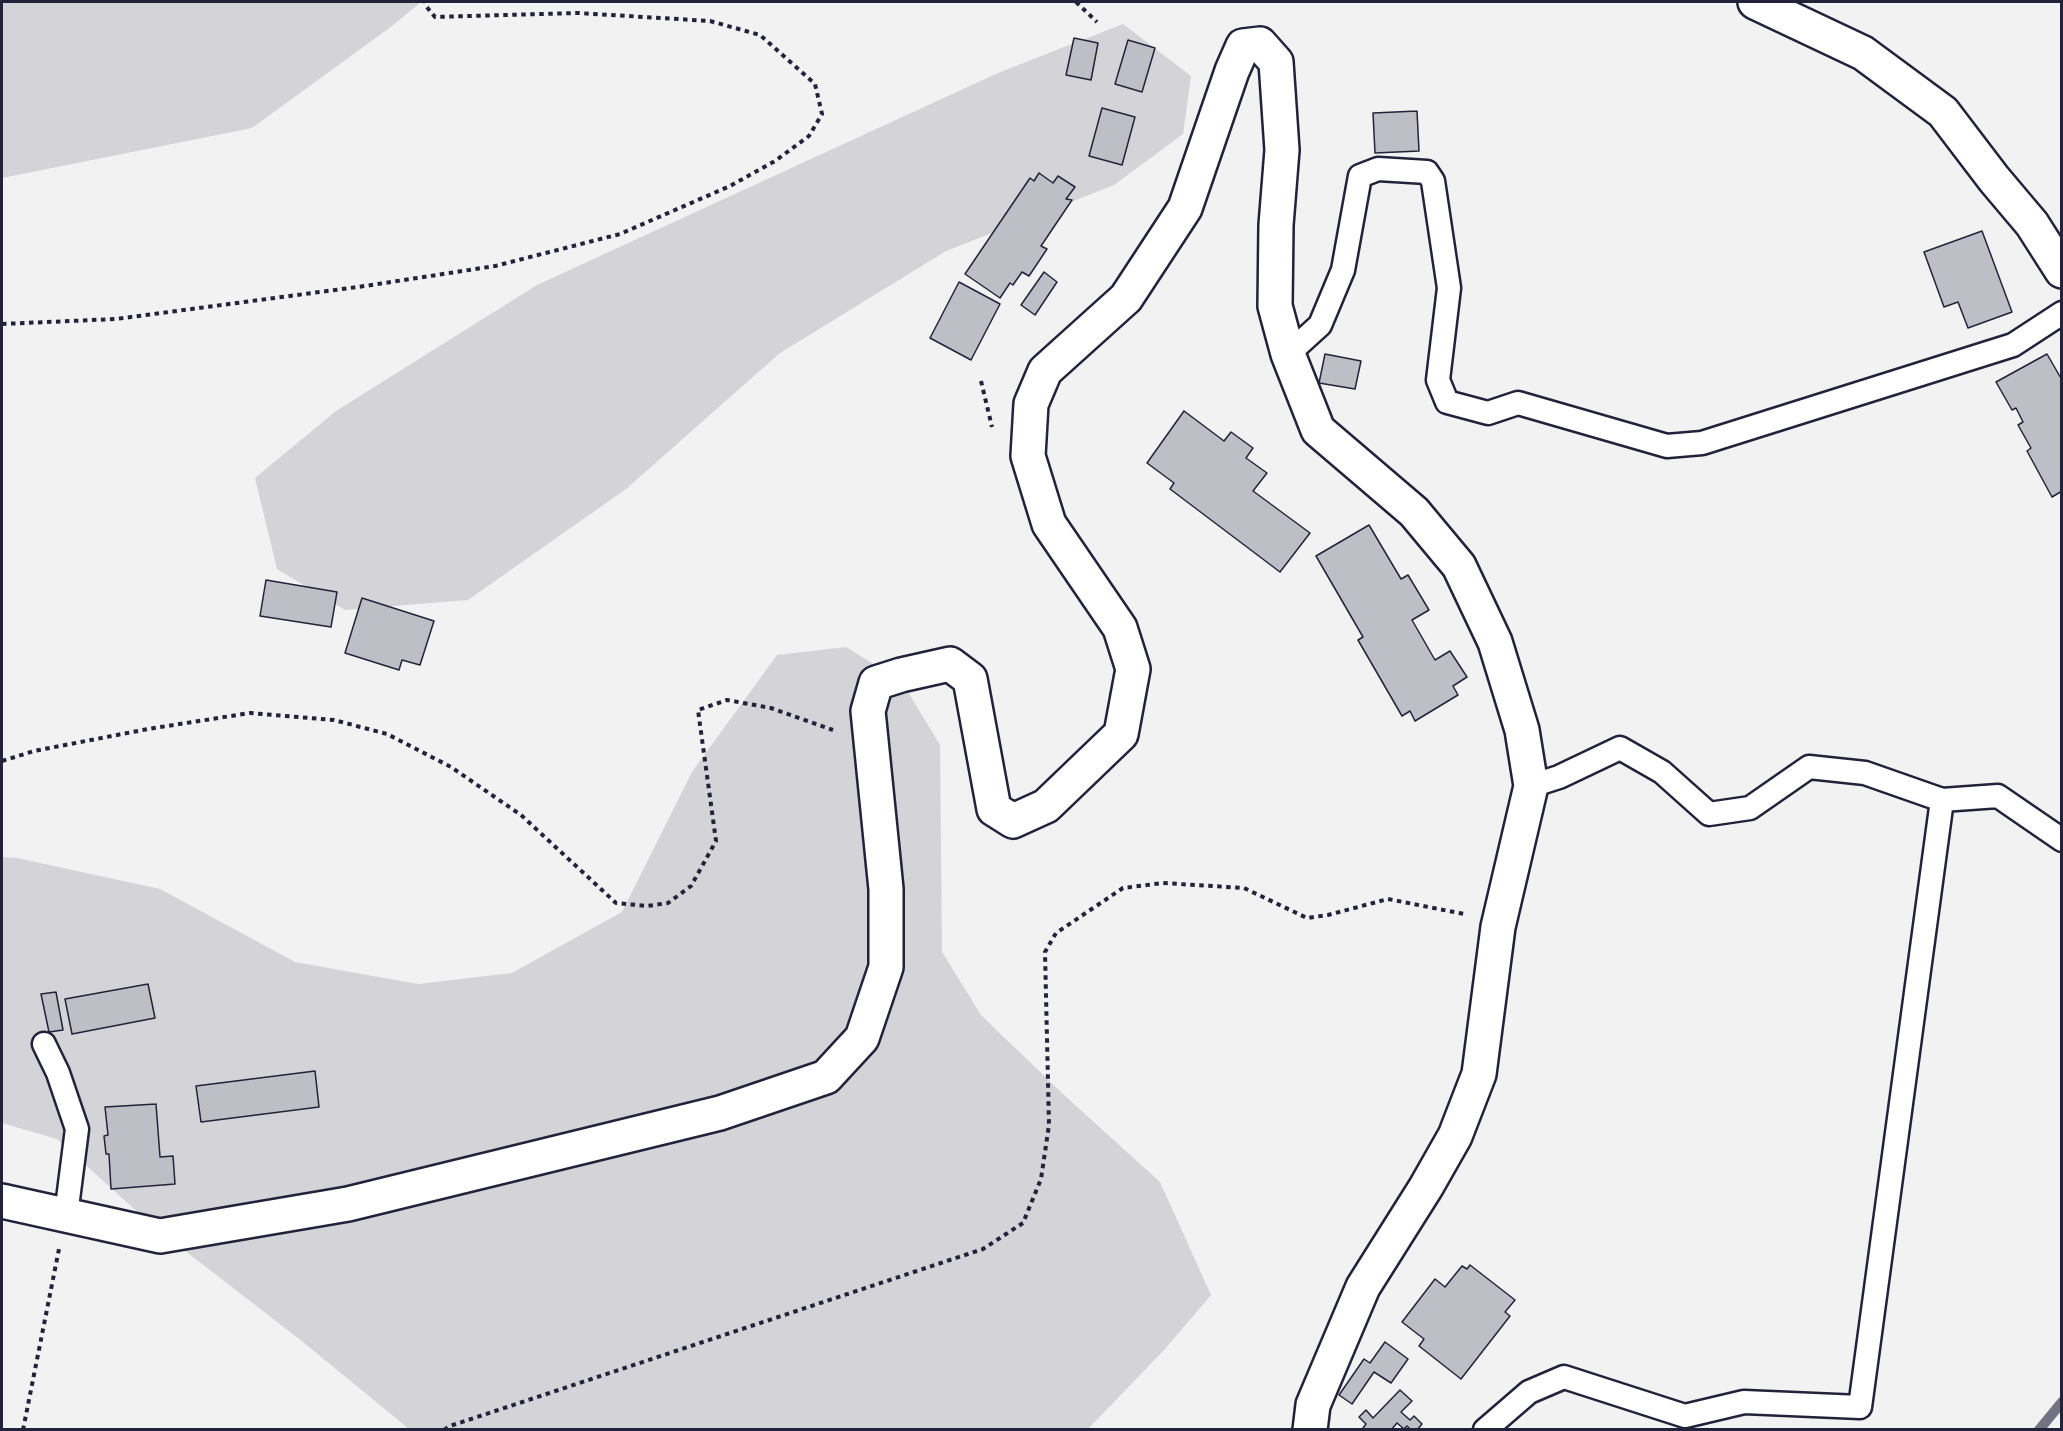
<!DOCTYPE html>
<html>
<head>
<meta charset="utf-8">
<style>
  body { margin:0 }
  #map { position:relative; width:2063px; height:1431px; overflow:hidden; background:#f2f2f3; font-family:"Patrick Hand",sans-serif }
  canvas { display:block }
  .frame { position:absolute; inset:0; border:3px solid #22223b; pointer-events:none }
</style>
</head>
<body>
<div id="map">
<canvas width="2063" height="1431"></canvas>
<div class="frame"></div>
</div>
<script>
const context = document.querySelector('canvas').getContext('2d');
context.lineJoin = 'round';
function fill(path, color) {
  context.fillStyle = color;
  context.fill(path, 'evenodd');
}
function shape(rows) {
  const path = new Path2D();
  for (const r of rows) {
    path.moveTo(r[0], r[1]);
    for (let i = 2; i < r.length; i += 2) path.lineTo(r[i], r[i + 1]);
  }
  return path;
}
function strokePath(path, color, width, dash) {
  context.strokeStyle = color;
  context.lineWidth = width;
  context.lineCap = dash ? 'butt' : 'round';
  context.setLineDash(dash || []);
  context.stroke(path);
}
fill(shape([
  [2,2,421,2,392,26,252,128,2,178],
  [1123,24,1191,76,1183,134,1114,185,946,251,780,353,626,489,468,600,345,610,277,569,255,478,336,411,537,285,998,73],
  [846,647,902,682,940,745,942,952,981,1015,1064,1095,1160,1182,1211,1295,1164,1350,1088,1429,409,1429,303,1342,153,1226,57,1139,2,1123,2,857,17,858,160,889,295,962,418,984,512,973,622,912,692,772,777,655]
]), '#d3d3d8');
strokePath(shape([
  [2039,1430,2062,1402]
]), '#727282', 10);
const building = shape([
  [1074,38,1098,43,1091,80,1066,75,1074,38],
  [1128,40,1155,48,1142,92,1115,84,1128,40],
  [1102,108,1135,117,1122,165,1089,156,1102,108],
  [1417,111,1419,151,1375,153,1373,113,1417,111],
  [1039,173,1053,183,1058,176,1075,187,1066,199,1072,200,1041,246,1047,249,1029,276,1022,272,1013,285,1010,283,1000,298,965,274,1030,178,1034,181,1039,173],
  [1982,231,2012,312,1968,328,1958,302,1944,307,1924,252,1982,231],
  [1044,272,1057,282,1035,315,1021,305,1044,272],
  [959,282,1000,304,971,360,930,338,959,282],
  [1325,354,1361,361,1355,389,1319,383,1325,354],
  [2047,354,2062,380,2062,491,2052,497,2027,451,2031,448,2018,425,2023,422,2016,408,2012,410,1996,382,2047,354],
  [1184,411,1224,441,1231,432,1253,448,1246,458,1267,473,1253,491,1310,533,1280,572,1170,489,1174,483,1147,463,1184,411],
  [1369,525,1401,579,1408,575,1429,610,1412,620,1435,660,1450,651,1467,677,1453,686,1458,695,1415,721,1410,711,1402,716,1358,640,1363,637,1316,556,1369,525],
  [266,580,337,592,331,627,260,616,266,580],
  [362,598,434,621,420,665,402,660,399,670,345,653,362,598],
  [148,984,155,1018,72,1034,65,999,148,984],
  [56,992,63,1030,49,1032,41,994,56,992],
  [315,1071,319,1107,201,1122,196,1086,315,1071],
  [156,1104,160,1157,173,1156,175,1184,111,1189,109,1154,106,1154,104,1136,108,1135,105,1107,156,1104],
  [1470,1265,1515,1300,1505,1312,1510,1316,1461,1379,1419,1346,1424,1339,1402,1322,1435,1279,1445,1287,1462,1266,1467,1269,1470,1265],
  [1385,1342,1408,1359,1391,1383,1374,1372,1352,1404,1339,1395,1364,1359,1370,1363,1385,1342],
  [1400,1390,1412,1401,1401,1412,1410,1420,1414,1416,1422,1424,1417,1430,1411,1430,1407,1426,1404,1429,1397,1423,1391,1430,1364,1430,1363,1428,1366,1424,1359,1417,1366,1410,1373,1418,1400,1390]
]);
fill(building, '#bebec6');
strokePath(building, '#22223b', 1.5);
const lane = shape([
  [1288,354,1320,325,1343,270,1360,176,1378,169,1427,172,1433,181,1449,288,1438,380,1447,402,1488,413,1518,403,1667,446,1702,443,2013,345,2062,313],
  [1531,786,1559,777,1620,748,1662,772,1709,814,1750,808,1809,767,1865,773,1942,800,1998,796,2062,840],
  [44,1044,58,1073,77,1129,66,1215],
  [1485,1430,1529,1392,1564,1377,1685,1416,1744,1402,1860,1407,1942,800]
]);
const street = shape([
  [1755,2,1863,53,1943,112,1994,179,2032,224,2062,271],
  [2,1201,160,1236,348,1204,720,1113,826,1077,862,1038,886,967,886,889,868,711,876,683,901,675,950,664,970,679,994,809,1013,821,1046,806,1121,734,1133,669,1120,628,1049,524,1028,456,1031,404,1045,371,1126,298,1185,208,1232,71,1243,46,1260,44,1276,62,1282,150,1276,225,1275,306,1288,354,1318,430,1414,512,1459,566,1495,642,1522,730,1531,786,1498,927,1479,1074,1455,1136,1426,1187,1363,1287,1313,1405,1310,1430]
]);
strokePath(lane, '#22223b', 27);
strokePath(street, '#22223b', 38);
strokePath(shape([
  [1076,2,1097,22],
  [2,324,116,319,365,286,495,266,620,234,730,186,775,161,809,136,822,114,815,84,760,35,710,21,578,13,435,17,426,6,425,2],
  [981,381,992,427],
  [2,761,34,751,148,729,250,713,334,720,387,734,451,767,521,815,616,903,647,906,668,903,691,886,716,841,698,710,727,700,771,708,833,730],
  [23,1430,59,1249],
  [444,1430,450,1426,983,1249,1023,1223,1041,1179,1049,1125,1045,952,1056,933,1123,888,1163,883,1244,888,1307,918,1328,915,1388,899,1464,914]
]), '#22223b', 4, [4.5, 4.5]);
strokePath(lane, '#fff', 22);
strokePath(street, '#fff', 33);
</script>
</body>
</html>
